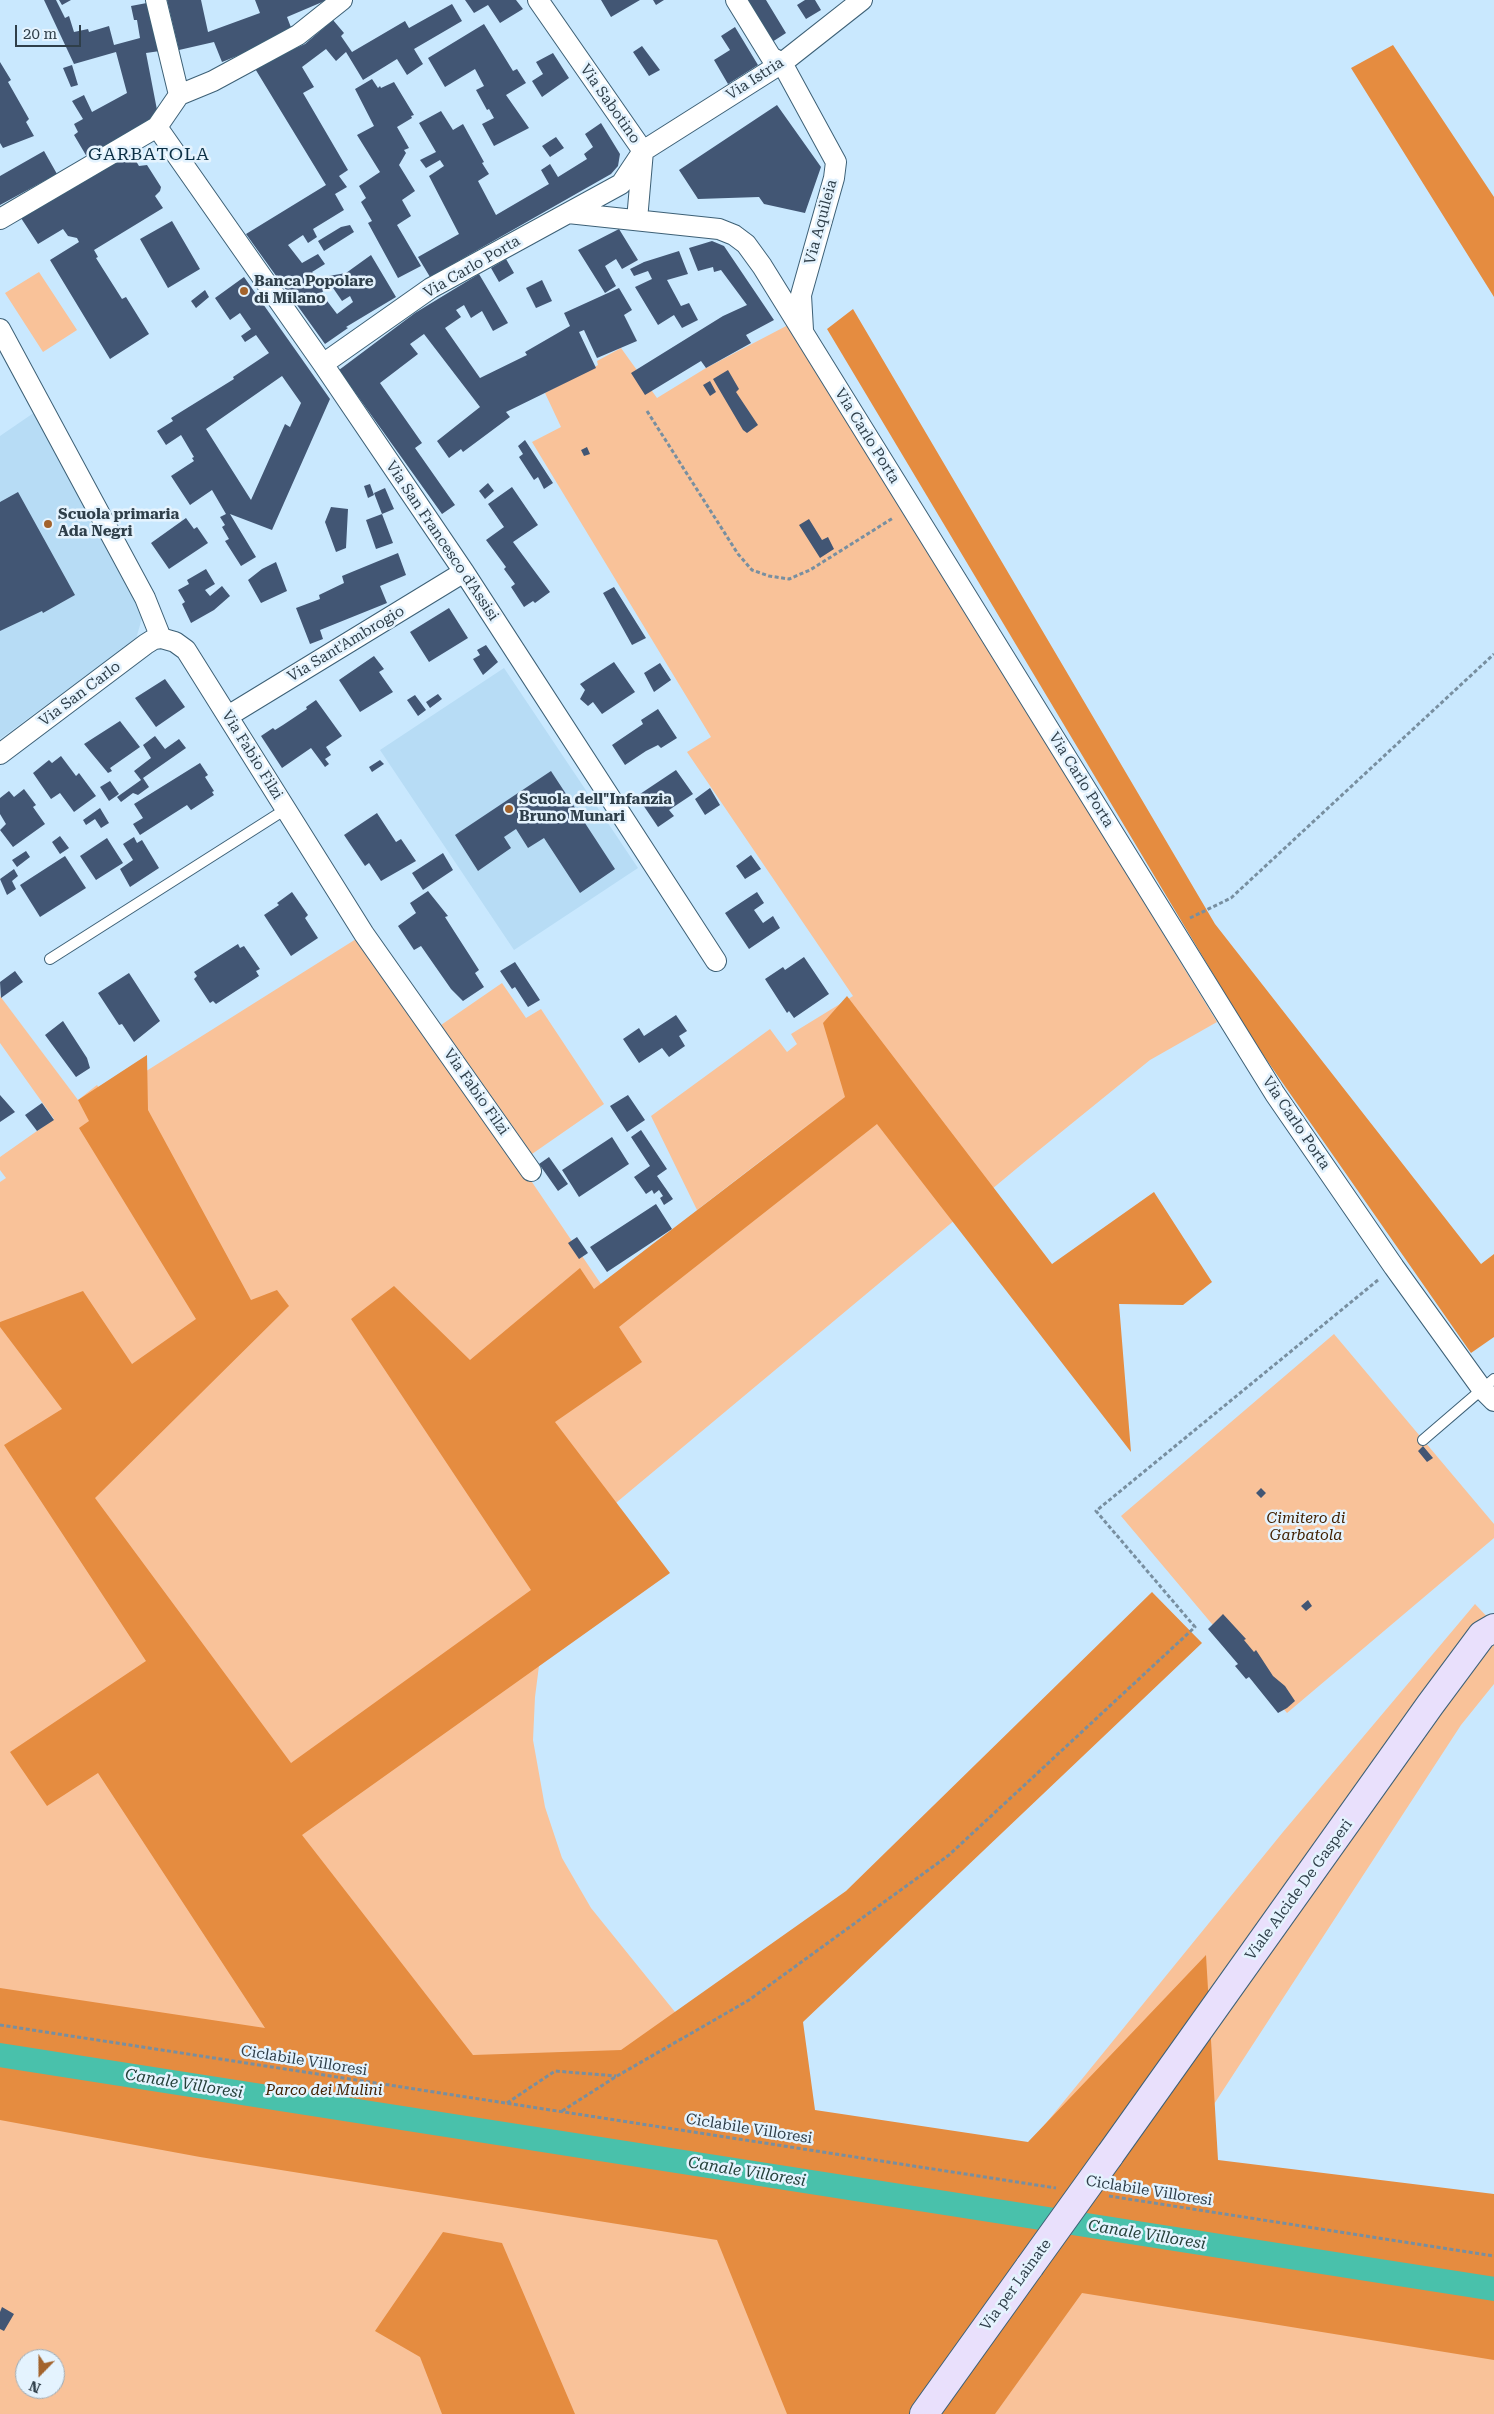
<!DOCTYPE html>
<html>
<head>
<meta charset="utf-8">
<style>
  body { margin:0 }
  #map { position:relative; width:1494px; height:2414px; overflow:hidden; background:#c9e8fe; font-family:"Roboto Serif",serif }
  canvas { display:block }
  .north { position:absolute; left:15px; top:2349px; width:50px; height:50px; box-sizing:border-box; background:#e4f3fe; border:1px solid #9cabb6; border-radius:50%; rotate:202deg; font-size:14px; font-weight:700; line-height:20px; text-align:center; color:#2f3f4a }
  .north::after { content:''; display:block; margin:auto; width:18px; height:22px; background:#a3632c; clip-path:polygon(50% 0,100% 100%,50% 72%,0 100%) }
  .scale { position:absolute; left:15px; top:25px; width:66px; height:22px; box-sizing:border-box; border:2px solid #2f3f4a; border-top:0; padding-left:6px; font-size:15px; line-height:18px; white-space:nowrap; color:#2f3f4a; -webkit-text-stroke:4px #e4f3fe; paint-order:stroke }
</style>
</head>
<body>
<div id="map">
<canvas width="1494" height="2414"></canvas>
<div class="north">N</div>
<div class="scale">20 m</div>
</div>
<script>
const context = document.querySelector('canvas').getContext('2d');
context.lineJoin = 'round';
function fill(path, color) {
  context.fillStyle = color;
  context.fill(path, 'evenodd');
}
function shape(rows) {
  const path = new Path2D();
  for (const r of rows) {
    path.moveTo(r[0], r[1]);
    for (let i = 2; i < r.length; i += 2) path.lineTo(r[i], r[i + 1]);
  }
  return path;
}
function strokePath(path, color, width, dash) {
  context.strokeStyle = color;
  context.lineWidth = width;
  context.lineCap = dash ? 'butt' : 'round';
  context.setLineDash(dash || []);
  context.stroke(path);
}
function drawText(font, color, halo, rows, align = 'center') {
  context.font = font + ' "Roboto Serif",serif';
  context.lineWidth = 5;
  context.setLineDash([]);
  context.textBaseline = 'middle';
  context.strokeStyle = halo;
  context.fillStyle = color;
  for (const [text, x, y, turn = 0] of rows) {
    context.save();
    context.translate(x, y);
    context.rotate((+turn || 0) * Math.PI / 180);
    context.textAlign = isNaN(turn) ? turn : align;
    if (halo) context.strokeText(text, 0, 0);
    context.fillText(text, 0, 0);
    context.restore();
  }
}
fill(shape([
  [35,412,144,611,136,639,0,739,0,436],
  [504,668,638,868,514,950,380,750]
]), '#b7dcf5');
fill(shape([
  [39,272,77,330,43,352,5,293],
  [790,324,1217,1022,1150,1060,1028,1159,617,1502,595,1529,541,1650,535,1697,533,1740,545,1807,562,1858,591,1908,776,2137,1005,2169,1034,2138,1283,1832,1475,1604,1494,1624,1494,1684,1461,1725,1160,2187,1494,2240,1494,2414,0,2414,0,1182,6,1178,0,1170,0,1157,54,1119,0,1043,0,996,78,1100,97,1085,105,1097,364,934,601,1284,690,1216,837,1102,697,1210,651,1116,770,1029,787,1052,797,1044,791,1034,853,996,687,752,711,737,532,442,561,427,545,393,598,365,597,361,621,348,657,398,706,368],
  [25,2359,55,2359,55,2389,25,2389],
  [502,983,526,1018,541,1009,604,1104,532,1154,441,1025],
  [1334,1334,1494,1524,1494,1538,1287,1713,1121,1516]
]), '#f9c299');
fill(shape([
  [1393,45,1494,197,1494,297,1351,68],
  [853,309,1215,924,1481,1264,1494,1254,1494,1337,1471,1353,1252,1039,827,329],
  [847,996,1052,1264,1154,1192,1212,1282,1183,1305,1119,1304,1131,1452,877,1124,619,1327,642,1362,555,1422,670,1573,302,1835,473,2055,621,2050,846,1891,1152,1592,1202,1643,803,2022,815,2110,1028,2142,1206,1955,1218,2160,1494,2194,1494,2360,1082,2293,995,2414,787,2414,717,2240,200,2157,0,2120,0,1988,265,2028,98,1773,47,1806,10,1752,146,1661,4,1445,62,1409,0,1327,0,1322,83,1291,132,1364,196,1319,79,1128,89,1121,78,1100,147,1055,148,1110,251,1300,277,1290,289,1306,95,1498,291,1763,531,1590,351,1319,394,1286,470,1360,580,1268,594,1289,845,1097,823,1023],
  [443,2232,502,2243,575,2414,442,2414,420,2357,375,2331]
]), '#e58c40');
strokePath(shape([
  [0,2055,1494,2289]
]), '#49c1ab', 24);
fill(shape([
  [44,0,56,0,65,18,69,16,74,32,88,29,89,32,109,26,114,45,140,38,137,20,134,20,131,6,152,2,160,51,146,53,158,115,87,157,74,135,78,132,74,124,83,119,72,101,84,95,92,112,127,93,116,52,74,64],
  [59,0,71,0,62,5],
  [167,0,201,0,208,32,260,13,255,0,327,0,287,17,292,30,279,39,222,62,214,42,179,50],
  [465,0,516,0,523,9,500,23,488,5,474,13],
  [601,0,640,0,611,17],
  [653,0,664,0,656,5],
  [742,0,766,0,786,33,769,44],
  [805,0,815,0,821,10,806,19,797,5],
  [452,4,462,21,414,49,423,64,407,75,397,59,363,80,346,52,336,61,326,49,302,67,314,87,303,93,348,170,339,176,347,187,335,194,344,210,313,229,317,237,308,243,303,235,288,245,302,263,318,254,325,264,312,272,317,278,346,273,371,255,396,297,346,327,348,328,325,344,246,234,326,185,254,67,305,44,333,20,344,33,341,36,352,52,405,21,409,28],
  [331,285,342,301,350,296,353,302,337,314,321,293],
  [484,24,513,71,517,69,526,83,506,95,529,128,494,146,482,124,494,118,489,109,487,110,476,90,484,86,475,69,445,87,428,58],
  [735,27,758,65,728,84,714,60,730,50,721,36],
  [642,46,660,70,649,76,633,52],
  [553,53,569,78,542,97,532,81,543,74,536,62],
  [0,62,11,80,8,82,29,119,26,122,34,136,3,148,0,143],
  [72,65,78,85,71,87,63,68],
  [372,79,378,88,380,86,381,88,394,82,414,115,411,116,412,118,397,127,409,148,404,150,406,153,399,165,415,191,402,200,411,216,397,225,421,266,398,278,368,223,372,221,361,202,366,198,359,186,380,172,357,135,374,126,355,89],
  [777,105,821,167,805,213,764,204,759,197,698,199,679,170],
  [441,111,453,130,463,124,484,162,482,163,489,174,478,181,496,215,549,184,541,170,550,164,558,177,587,159,584,154,593,147,585,134,601,123,620,154,618,166,611,174,430,277,418,257,459,234,429,176,444,166,440,160,426,168,420,160,436,152,419,123],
  [556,137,564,148,550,157,542,146],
  [44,151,57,174,0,205,0,176],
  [131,153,139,166,147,165,161,187,160,191,155,196,163,208,94,250,98,257,96,258,122,299,126,297,149,334,110,359,50,260,79,242,77,238,68,236,63,229,38,244,21,218],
  [172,221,200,269,168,288,140,239],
  [350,225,354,232,324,251,318,241,341,227],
  [619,229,638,260,622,269,616,259,605,266,616,286,605,293,578,250],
  [712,241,724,246,774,320,746,335,751,343,706,368,701,361,645,395,631,373,723,316,747,305,721,270,714,272,713,267,698,271,689,248],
  [679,251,688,274,667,280,681,306,689,303,698,320,682,328,674,315,658,325,635,287,652,279,648,271,634,276,630,269,644,262],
  [506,259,514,273,499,282,491,268],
  [479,274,508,323,493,331,482,311,471,318,464,305,456,310,461,317,445,328,480,378,527,355,525,352,570,326,564,313,619,288,632,310,624,315,637,341,597,358,584,330,579,332,596,368,506,412,510,417,463,452,461,449,449,458,437,441,480,407,424,334,410,344,418,354,380,383,422,443,415,448,455,505,442,514,339,370,415,313],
  [244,277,330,399,272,530,230,514,256,557,241,566,225,541,229,539,222,527,225,525,220,517,226,514,212,490,190,505,171,476,194,461,192,458,194,457,181,435,166,445,157,431,173,421,171,418,234,379,233,377,269,353,256,335,245,342,241,336,251,329,240,313,230,320,215,298],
  [282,376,301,403,290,427,285,424,251,500,206,429],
  [542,280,552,301,536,308,526,288],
  [205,290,209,297,196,308,191,301],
  [728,370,739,389,736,392,758,425,747,433,743,430,713,379],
  [710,381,716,392,710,396,703,385],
  [525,440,553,483,544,489,538,477,534,480,519,457,523,454,518,446],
  [587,447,590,454,584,456,581,450],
  [488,483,494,491,485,499,479,491],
  [370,484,374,495,368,498,364,486],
  [512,487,538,525,513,542,550,592,535,603,533,601,524,607,511,587,515,584,504,569,506,567,486,540,504,527,488,504],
  [385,488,394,509,382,514,374,493],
  [18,492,75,595,43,613,42,611,0,631,0,502],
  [331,507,348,509,346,548,336,552,325,522],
  [382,514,393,543,376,549,366,520],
  [186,518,194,529,197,527,208,543,169,569,151,543],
  [809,519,822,540,828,537,834,549,820,558,799,525],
  [398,553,406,575,380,586,387,603,320,630,323,639,310,644,296,608,320,599,319,595,344,583,342,576],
  [276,562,287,591,261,603,248,580,262,569],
  [206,569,215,584,205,590,210,596,222,586,230,596,214,610,191,623,182,604,185,602,178,590,189,584,187,580],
  [614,587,646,638,632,645,603,593],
  [449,608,468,638,429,662,410,632],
  [486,645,498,662,483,675,473,659,480,655,477,650],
  [374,656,384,669,379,672,393,692,360,712,339,680],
  [614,662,635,692,602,714,593,702,588,706,580,699,585,690,580,684],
  [660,663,671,680,654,692,644,673],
  [165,679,185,707,156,727,135,698],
  [438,694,442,699,430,708,426,702],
  [415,695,426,710,418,716,407,700],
  [316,700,342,736,326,747,331,755,325,759,329,764,325,767,311,748,282,768,261,736,273,728,275,730,283,725,307,709,306,707],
  [658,709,677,738,661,748,658,745,646,751,625,765,612,745,643,724,641,720],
  [120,721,140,747,110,768,112,771,108,773,84,744],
  [155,736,165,749,179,739,186,748,143,778,149,787,138,795,133,793,121,802,117,797,141,780,134,771,151,758,143,745],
  [61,756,76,776,79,773,96,796,74,812,60,793,51,799,33,773,49,760,52,763],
  [380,760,384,764,372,772,369,767],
  [200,763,208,775,205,777,214,791,212,792,214,795,191,810,187,805,140,835,133,824,143,818,134,804],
  [676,770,693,794,669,810,674,816,658,827,637,796],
  [551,771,615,869,580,893,544,838,528,848,516,829,504,837,511,848,478,871,455,835],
  [110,781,119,794,109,801,100,787],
  [710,788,720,805,705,815,695,799],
  [24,789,36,805,33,807,45,824,13,847,0,830,6,824,0,814,0,798,9,791,14,797],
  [100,808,109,823,101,828,95,819,86,825,83,820],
  [377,813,396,842,401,839,416,861,381,881,369,863,365,866,344,835],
  [60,836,69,848,60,854,52,842],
  [134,837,137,843,142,840,159,868,130,887,120,869,133,860,123,844],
  [107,838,123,863,96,880,80,856],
  [26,851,30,857,17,867,12,860],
  [443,853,453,870,423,890,412,873],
  [751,855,761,869,745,879,736,866],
  [65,856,86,888,40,917,20,885],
  [14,869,18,876,12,881,16,889,7,895,0,879],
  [428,891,448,916,445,917,479,970,475,973,484,987,463,1001,451,989,421,946,414,950,398,926,416,913,410,903],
  [292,892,308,915,305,918,318,938,291,956,264,915,279,905,277,903],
  [757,892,764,903,754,910,763,923,773,916,780,928,749,949,725,913],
  [238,944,240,948,244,946,260,969,256,971,259,976,216,1004,213,1001,210,1003,194,979,197,976,194,972],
  [804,957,829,994,794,1018,789,1011,787,1013,765,979,783,967,785,970],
  [515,962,540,1000,528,1007,515,987,512,989,500,971],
  [15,971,23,982,1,998,0,982],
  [129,973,160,1021,134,1042,122,1024,119,1025,98,993],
  [676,1015,687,1031,679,1036,685,1046,669,1057,662,1048,639,1063,623,1039,639,1028,644,1036],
  [63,1021,87,1058,90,1068,76,1077,45,1035],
  [0,1095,15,1112,0,1122],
  [628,1095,645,1120,627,1132,610,1106],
  [42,1103,54,1120,37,1131,25,1115],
  [641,1130,667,1169,657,1176,673,1199,664,1205,660,1198,663,1196,659,1190,654,1194,652,1190,646,1194,634,1177,650,1166,631,1137],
  [612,1137,629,1164,579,1197,562,1170],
  [549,1157,568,1184,558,1191,539,1164],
  [656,1204,672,1229,607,1272,590,1247],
  [577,1237,588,1253,579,1259,568,1243],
  [1423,1446,1433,1458,1427,1462,1418,1451],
  [1261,1488,1266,1493,1261,1498,1256,1493],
  [1308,1600,1312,1606,1306,1611,1301,1606],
  [1223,1614,1246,1639,1244,1640,1254,1652,1256,1650,1273,1676,1285,1686,1295,1701,1287,1708,1278,1713,1249,1677,1246,1679,1235,1666,1238,1664,1208,1629],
  [2,2307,14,2314,4,2331,0,2329,0,2312]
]), '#425674');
const lane = shape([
  [50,959,286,809],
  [1423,1440,1494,1379]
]);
const street = shape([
  [156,0,179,95],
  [538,0,643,151,621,184,568,213],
  [736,0,771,57,782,63,836,162,834,178,801,295,803,330],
  [157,127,323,364,464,572,716,961],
  [0,219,157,127,179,95,213,81,298,35,342,0],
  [637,220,643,151,782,63,862,0],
  [0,329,145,598,161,638],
  [323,364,431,288,568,213,719,229,734,235,746,244,762,266,1275,1094,1394,1267,1482,1389,1494,1401],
  [228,716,464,572],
  [0,754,146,644,154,639,161,638,175,642,186,650,364,934,531,1171]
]);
const secondary = shape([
  [1109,2156,1430,1705,1482,1635,1494,1628],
  [924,2414,1030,2266]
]);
strokePath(lane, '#3d6076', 12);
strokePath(street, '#3d6076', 22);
strokePath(secondary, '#3d6076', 30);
strokePath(shape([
  [647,411,738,554,752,570,769,576,789,579,810,570,893,518],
  [1190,918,1231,898,1494,654],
  [0,2025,1056,2188],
  [507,2103,555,2071,616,2076],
  [562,2111,617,2076,749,2000,949,1855,1195,1627,1096,1511,1378,1280],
  [1109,2196,1494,2256]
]), '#788fa0', 3, [4, 2.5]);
strokePath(lane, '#fff', 10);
strokePath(street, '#fff', 20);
strokePath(secondary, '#e9e0fc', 28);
const secondaryBridge = shape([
  [1030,2266,1109,2156]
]);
strokePath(secondaryBridge, '#3d6076', 30, []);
strokePath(secondaryBridge, '#e9e0fc', 28);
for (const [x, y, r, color] of [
  [244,291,5,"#a3632c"],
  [48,524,5,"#a3632c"],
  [509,809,5,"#a3632c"]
]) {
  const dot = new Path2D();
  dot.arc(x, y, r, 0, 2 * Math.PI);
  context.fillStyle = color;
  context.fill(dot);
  strokePath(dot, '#e4f3fe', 2);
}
drawText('15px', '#2f3f4a', '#e4f3fe', [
  ["Via Istria",755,79,-33],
  ["Via Sabotino",610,104,55],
  ["Via Aquileia",821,222,-75],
  ["Via Carlo Porta",472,267,-30],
  ["Via Carlo Porta",867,436,58],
  ["Via San Francesco d'Assisi",442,541,56],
  ["Via Sant'Ambrogio",346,644,-31],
  ["Via San Carlo",80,694,-37],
  ["Via Fabio Filzi",252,755,58],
  ["Via Carlo Porta",1081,780,58],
  ["Via Fabio Filzi",476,1092,55],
  ["Via Carlo Porta",1296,1123,56],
  ["Viale Alcide De Gasperi",1299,1890,-54],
  ["Ciclabile Villoresi",304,2061,9],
  ["Ciclabile Villoresi",749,2129,9],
  ["Ciclabile Villoresi",1149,2191,9],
  ["Via per Lainate",1016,2285,-54]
]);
drawText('bold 15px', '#2f3f4a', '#e4f3fe', [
  ["Banca Popolare",254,282],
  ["di Milano",254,299],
  ["Scuola primaria",58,515],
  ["Ada Negri",58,532],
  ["Scuola dell\"Infanzia",519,800],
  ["Bruno Munari",519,817]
], 'left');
drawText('italic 15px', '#422000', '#e4f3fe', [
  ["Cimitero di",1306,1519],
  ["Garbatola",1306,1536],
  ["Parco dei Mulini",324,2091]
]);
drawText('italic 16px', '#25403a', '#e4f3fe', [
  ["Canale Villoresi",184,2084,9],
  ["Canale Villoresi",747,2172,9],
  ["Canale Villoresi",1147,2235,9]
]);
context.letterSpacing = '1px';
drawText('18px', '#0c3045', '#e4f3fe', [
  ["GARBATOLA",149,155]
]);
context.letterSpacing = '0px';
</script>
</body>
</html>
